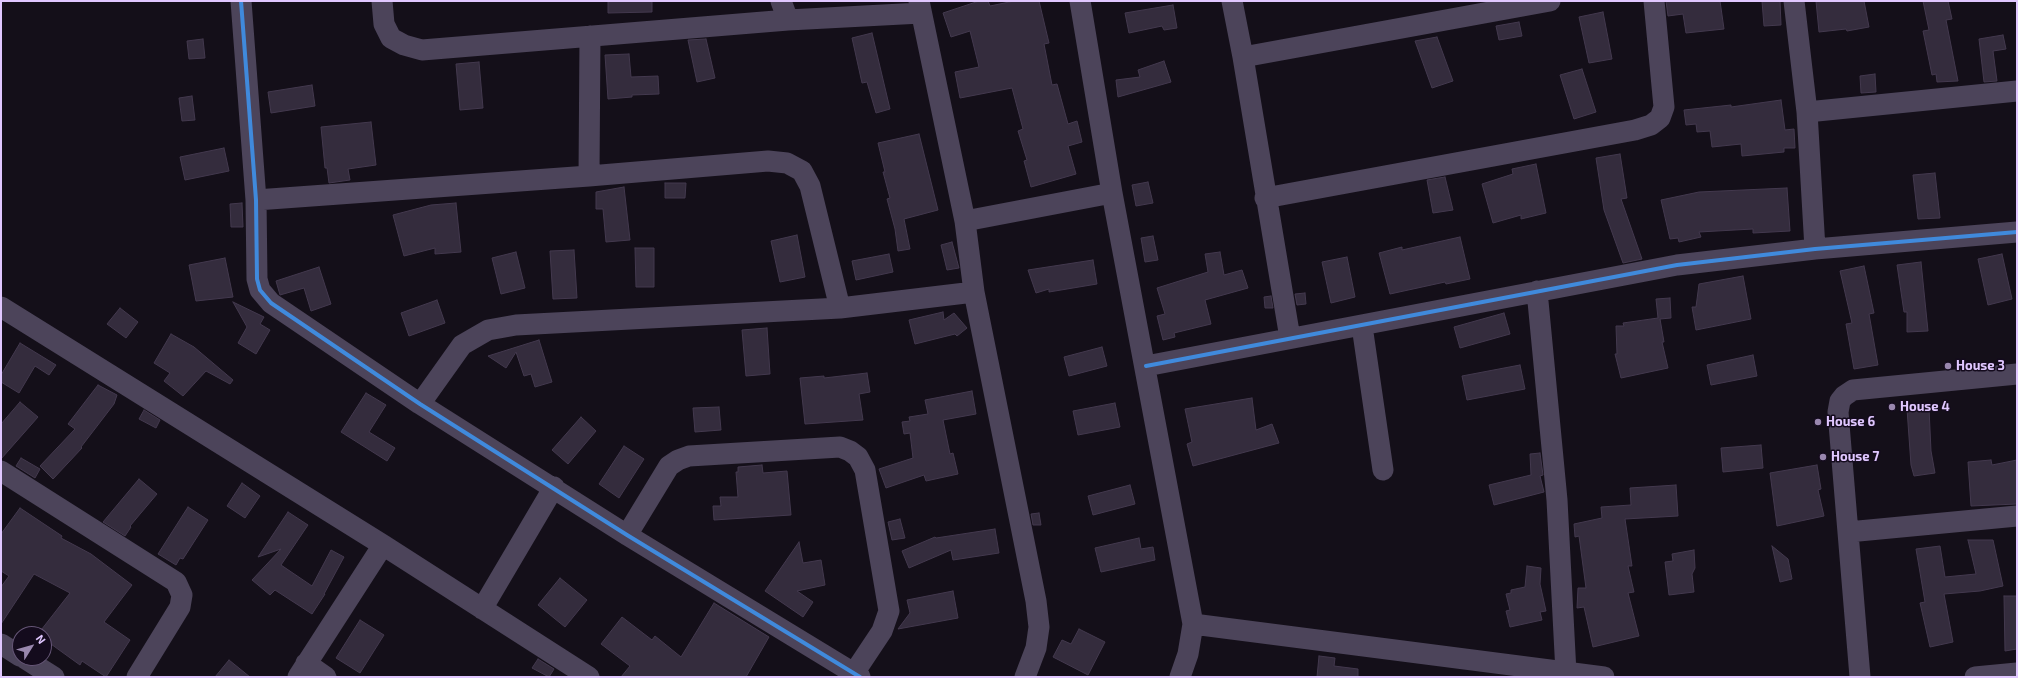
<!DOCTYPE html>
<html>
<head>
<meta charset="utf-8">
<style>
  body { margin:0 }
  #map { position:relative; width:2018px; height:678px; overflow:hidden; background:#140f19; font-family:"Exo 2",sans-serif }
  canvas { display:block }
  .frame { position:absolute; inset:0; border:2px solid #e0c7ff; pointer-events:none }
  .north { position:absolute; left:12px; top:626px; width:40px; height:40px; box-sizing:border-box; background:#140b1d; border:1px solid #665677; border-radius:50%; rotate:53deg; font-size:11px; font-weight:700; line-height:16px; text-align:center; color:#e0c7ff }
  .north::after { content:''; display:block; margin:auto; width:14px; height:18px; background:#9987ae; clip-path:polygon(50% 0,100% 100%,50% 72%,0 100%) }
</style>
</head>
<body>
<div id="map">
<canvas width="2018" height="678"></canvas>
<div class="frame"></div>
<div class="north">N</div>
</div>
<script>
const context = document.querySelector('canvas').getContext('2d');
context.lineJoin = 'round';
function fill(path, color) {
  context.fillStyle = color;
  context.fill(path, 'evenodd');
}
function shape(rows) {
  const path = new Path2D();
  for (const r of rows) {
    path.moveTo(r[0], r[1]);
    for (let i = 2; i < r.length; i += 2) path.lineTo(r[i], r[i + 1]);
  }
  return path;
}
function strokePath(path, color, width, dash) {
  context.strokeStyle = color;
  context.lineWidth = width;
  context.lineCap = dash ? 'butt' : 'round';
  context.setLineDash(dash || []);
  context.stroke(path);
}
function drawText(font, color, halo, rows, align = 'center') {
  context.font = font + ' "Exo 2",sans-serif';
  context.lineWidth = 3;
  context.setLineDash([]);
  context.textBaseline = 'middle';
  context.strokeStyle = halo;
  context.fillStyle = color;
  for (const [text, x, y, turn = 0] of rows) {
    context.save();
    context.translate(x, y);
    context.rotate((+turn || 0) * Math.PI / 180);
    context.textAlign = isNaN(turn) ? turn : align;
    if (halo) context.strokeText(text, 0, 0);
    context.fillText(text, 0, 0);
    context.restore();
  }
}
const building = shape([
  [608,1,652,1,652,12,608,13,608,1],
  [979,1,988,1,990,6,1014,1,1039,1,1049,43,1044,44,1052,85,1057,84,1068,124,1077,121,1082,142,1068,146,1076,174,1031,187,1024,161,1027,160,1018,131,1023,129,1012,88,960,98,955,72,979,67,970,31,951,37,943,13,979,1],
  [1666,1,1720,1,1724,29,1686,33,1683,14,1668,16,1666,1],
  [1762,1,1780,1,1781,25,1764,26,1762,1],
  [1816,1,1864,1,1869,27,1847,31,1846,29,1819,32,1816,1],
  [1923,1,1948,1,1952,19,1946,20,1958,81,1937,82,1936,74,1932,75,1923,31,1929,30,1923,1],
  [1173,5,1177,28,1164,30,1162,26,1129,33,1125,13,1173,5],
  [1603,12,1612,59,1589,63,1579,17,1603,12],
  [1519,22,1522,36,1499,40,1496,26,1519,22],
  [872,33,890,109,876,113,867,82,862,83,852,38,872,33],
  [2003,35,2006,49,1993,51,1997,81,1984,82,1979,39,2003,35],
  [1437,37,1453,81,1432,88,1415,41,1437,37],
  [203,39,205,58,189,59,187,41,203,39],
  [706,39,715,78,697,82,688,40,706,39],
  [629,54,631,77,658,76,659,94,632,95,632,97,608,99,605,55,629,54],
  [1164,61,1171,82,1118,97,1116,80,1140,77,1138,70,1164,61],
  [479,62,483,108,460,110,456,64,479,62],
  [1582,69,1596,112,1574,119,1560,75,1582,69],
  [1875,74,1876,92,1861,93,1860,76,1875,74],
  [312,85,315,106,271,113,268,92,312,85],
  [192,96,195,120,182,121,179,98,192,96],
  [1781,100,1785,130,1794,129,1795,148,1784,148,1784,152,1742,156,1741,144,1712,147,1710,131,1697,132,1696,124,1686,125,1684,110,1731,105,1731,107,1781,100],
  [371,122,376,165,348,169,350,180,329,183,327,168,325,168,321,127,371,122],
  [919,134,938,210,904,219,910,249,898,251,895,229,887,199,890,198,883,172,885,172,878,143,919,134],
  [224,148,229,171,185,180,180,157,224,148],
  [1620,154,1627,198,1621,199,1642,259,1623,263,1604,210,1596,158,1620,154],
  [1536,164,1546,213,1521,219,1521,215,1493,223,1482,184,1513,174,1512,169,1536,164],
  [1935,173,1940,218,1918,219,1913,175,1935,173],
  [1445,177,1453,210,1433,213,1427,180,1445,177],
  [1148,182,1153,203,1136,206,1132,185,1148,182],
  [665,183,686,183,685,198,665,198,665,183],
  [624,187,630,240,606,242,603,209,596,209,596,192,624,187],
  [1787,188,1790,231,1753,233,1753,229,1699,232,1701,237,1679,242,1678,238,1670,239,1661,200,1699,192,1787,188],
  [242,203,243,227,231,227,230,204,242,203],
  [456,203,461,252,435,254,435,248,404,256,393,215,431,205,456,203],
  [797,235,805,277,780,282,771,241,797,235],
  [1153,236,1158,260,1145,262,1141,238,1153,236],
  [1460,237,1470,279,1446,284,1445,282,1390,294,1379,253,1402,247,1402,250,1460,237],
  [952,242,959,268,947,270,941,245,952,242],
  [635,248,654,248,654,287,636,287,635,248],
  [574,250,577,298,553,299,550,251,574,250],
  [516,252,525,288,501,294,492,258,516,252],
  [1220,252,1224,275,1242,270,1248,288,1205,300,1211,324,1174,333,1175,337,1163,340,1157,316,1165,314,1157,288,1208,272,1205,254,1220,252],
  [889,254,893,272,856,280,852,261,889,254],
  [2002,254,2012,299,1988,305,1978,259,2002,254],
  [1347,257,1355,297,1331,303,1322,262,1347,257],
  [225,258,233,297,196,301,189,265,225,258],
  [1093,260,1097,284,1049,292,1049,289,1036,293,1028,270,1093,260],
  [1921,262,1928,331,1907,332,1907,312,1904,312,1897,265,1921,262],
  [1864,266,1874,313,1869,314,1878,365,1854,369,1846,324,1852,323,1840,271,1864,266],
  [319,267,331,304,311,311,304,288,280,295,276,281,319,267],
  [1743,276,1751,319,1696,330,1692,307,1696,307,1699,284,1743,276],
  [1305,293,1306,304,1297,305,1295,294,1305,293],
  [1271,296,1273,308,1265,308,1264,297,1271,296],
  [1670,298,1671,318,1660,319,1664,342,1662,342,1668,368,1621,378,1615,354,1617,354,1616,326,1624,326,1623,323,1658,318,1656,299,1670,298],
  [437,300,445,323,409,336,401,313,437,300],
  [233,302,264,317,260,324,270,330,256,354,238,343,247,327,233,302],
  [120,308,138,322,126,338,107,324,120,308],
  [943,312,944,320,954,313,967,328,957,336,955,334,915,344,909,320,943,312],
  [1504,313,1510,334,1460,348,1454,327,1504,313],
  [767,328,770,374,746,376,742,330,767,328],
  [171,334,194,347,233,380,230,384,206,371,183,396,164,381,170,373,154,363,171,334],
  [539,340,552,382,535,387,531,374,524,376,516,352,506,368,488,356,539,340],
  [20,343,56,365,49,375,35,366,19,393,1,382,1,375,20,343],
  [1102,347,1107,366,1069,376,1064,357,1102,347],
  [1753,355,1757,376,1711,385,1707,365,1753,355],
  [1520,365,1525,389,1467,400,1462,376,1520,365],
  [867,373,870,392,859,394,863,420,805,424,800,378,824,376,824,378,867,373],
  [98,385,117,395,114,404,81,447,82,448,53,479,40,466,75,429,68,424,98,385],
  [972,391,976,414,943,420,950,454,953,453,958,474,926,481,924,475,886,488,879,469,913,458,910,433,904,434,902,422,910,421,909,417,928,414,925,400,972,391],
  [366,393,386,405,369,432,395,448,387,461,341,432,366,393],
  [1252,398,1256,430,1272,424,1279,443,1193,466,1187,444,1192,442,1185,409,1252,398],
  [20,402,38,417,1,459,1,424,20,402],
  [1115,403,1120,427,1078,435,1073,411,1115,403],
  [719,407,721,430,695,432,693,408,719,407],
  [1929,408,1931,451,1935,473,1914,476,1911,465,1907,409,1929,408],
  [144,410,160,420,156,428,139,419,144,410],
  [581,417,596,431,568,464,552,450,581,417],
  [1761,445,1763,468,1723,472,1721,448,1761,445],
  [624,446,644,459,619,498,599,484,624,446],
  [1540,453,1543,475,1540,476,1544,492,1494,505,1489,485,1531,475,1530,454,1540,453],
  [21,458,40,469,35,478,16,466,21,458],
  [1991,460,1992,465,2017,460,2017,504,1971,506,1968,462,1991,460],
  [762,465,763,473,787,471,791,515,714,520,713,506,721,506,720,497,738,497,736,472,738,472,738,467,762,465],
  [1817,465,1821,489,1818,490,1824,516,1777,526,1770,473,1817,465],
  [139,479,157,494,130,526,131,527,125,536,103,522,139,479],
  [242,483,260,496,245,518,227,506,242,483],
  [1130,485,1135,504,1093,515,1088,496,1130,485],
  [1676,485,1678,516,1625,519,1632,566,1628,566,1634,592,1628,593,1639,636,1593,647,1584,607,1577,608,1578,588,1586,588,1579,536,1575,537,1574,524,1602,518,1601,507,1631,505,1630,488,1676,485],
  [188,507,208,520,183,559,180,558,176,565,158,554,188,507],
  [20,508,62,536,61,538,91,554,132,585,104,622,130,640,106,677,82,661,80,665,44,639,44,634,38,634,70,593,34,574,1,624,1,587,9,576,1,571,1,534,20,508],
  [288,512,308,525,281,565,312,586,331,550,344,557,324,594,325,594,312,614,275,590,270,595,252,580,281,549,258,557,288,512],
  [1039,513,1041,525,1033,525,1031,514,1039,513],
  [900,519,905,538,892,540,888,522,900,519],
  [995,529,999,553,953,560,951,550,909,568,902,551,935,537,936,538,995,529],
  [1139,538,1141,549,1153,547,1155,560,1101,572,1095,548,1139,538],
  [1968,540,1993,540,2003,586,1980,591,1944,594,1953,642,1930,647,1920,603,1925,602,1916,549,1940,546,1945,577,1976,574,1968,540],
  [799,542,803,563,821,560,825,585,797,591,813,602,803,617,765,591,799,542],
  [1772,546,1788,559,1792,579,1780,582,1772,546],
  [1694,550,1695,568,1692,574,1694,592,1669,595,1665,562,1673,561,1672,554,1694,550],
  [1527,566,1541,568,1540,584,1546,611,1540,612,1542,620,1510,627,1506,611,1510,610,1506,594,1511,593,1511,590,1525,587,1527,566],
  [560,578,587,600,565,627,538,605,560,578],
  [953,591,958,618,898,629,910,613,907,600,953,591],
  [2004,596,2017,596,2017,649,2005,651,2004,596],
  [714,603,769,637,746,677,621,677,630,666,601,644,622,617,652,640,655,636,681,657,714,603],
  [360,620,384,635,360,673,336,658,360,620],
  [1079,629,1105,642,1088,675,1053,657,1062,640,1071,644,1079,629],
  [1319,656,1335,658,1334,666,1358,669,1358,677,1317,677,1319,656],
  [538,659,554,669,549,677,532,668,538,659],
  [229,660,250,677,215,677,229,660]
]);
fill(building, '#342c3d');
strokePath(building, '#43394e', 1);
strokePath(shape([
  [241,1,256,200,257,279,260,290,271,303,420,404,627,535,860,677],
  [382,1,384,24,391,38,404,45,422,50,788,20,921,13],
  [781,1,788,20],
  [919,1,965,221,974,292,1036,601,1039,627,1036,648,1025,677],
  [1080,1,1112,193,1193,624,1188,654,1180,677],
  [1232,1,1243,57,1290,338],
  [1794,1,1807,112,1815,249],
  [1243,57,1550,1],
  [1807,112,2017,91],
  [589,176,590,36],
  [1265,198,1635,130,1651,125,1660,118,1664,107,1654,1],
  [256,200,589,176,768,161,787,163,802,171,810,186,840,308],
  [965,221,1112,193],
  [1537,291,1557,500,1566,673],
  [1,307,383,545,589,677],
  [1362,326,1383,470],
  [1146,366,1677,265,1815,249,2017,232],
  [420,404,462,345,488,330,516,325,840,308,974,292],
  [1,471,176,582,182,595,180,607,137,677],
  [1848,532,2017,516],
  [627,535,669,466,678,460,689,456,840,447,850,451,858,457,865,470,889,611,882,631,854,673],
  [482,609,554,487],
  [1193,624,1604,677],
  [1,644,20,656],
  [24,658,54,677],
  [306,663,326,677],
  [298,677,383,545],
  [1860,677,1838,412,1840,401,1844,396,1853,390,2017,374],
  [1975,677,2017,673]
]), '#4c445a', 21);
strokePath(shape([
  [241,1,256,200,257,279,260,290,271,303,420,404,627,535,860,677],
  [1146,366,1677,265,1815,249,2017,232]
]), '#408adc', 4);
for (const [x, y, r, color] of [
  [1948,366,4,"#9987ae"],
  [1892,407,4,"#9987ae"],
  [1818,422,4,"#9987ae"],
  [1823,457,4,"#9987ae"]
]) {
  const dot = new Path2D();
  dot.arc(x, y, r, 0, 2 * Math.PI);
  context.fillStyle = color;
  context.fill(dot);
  strokePath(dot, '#140b1d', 1.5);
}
drawText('bold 13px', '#e0c7ff', '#140b1d', [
  ["House 3",1956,366],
  ["House 4",1900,407],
  ["House 6",1826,422],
  ["House 7",1831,457]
], 'left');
</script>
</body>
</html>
